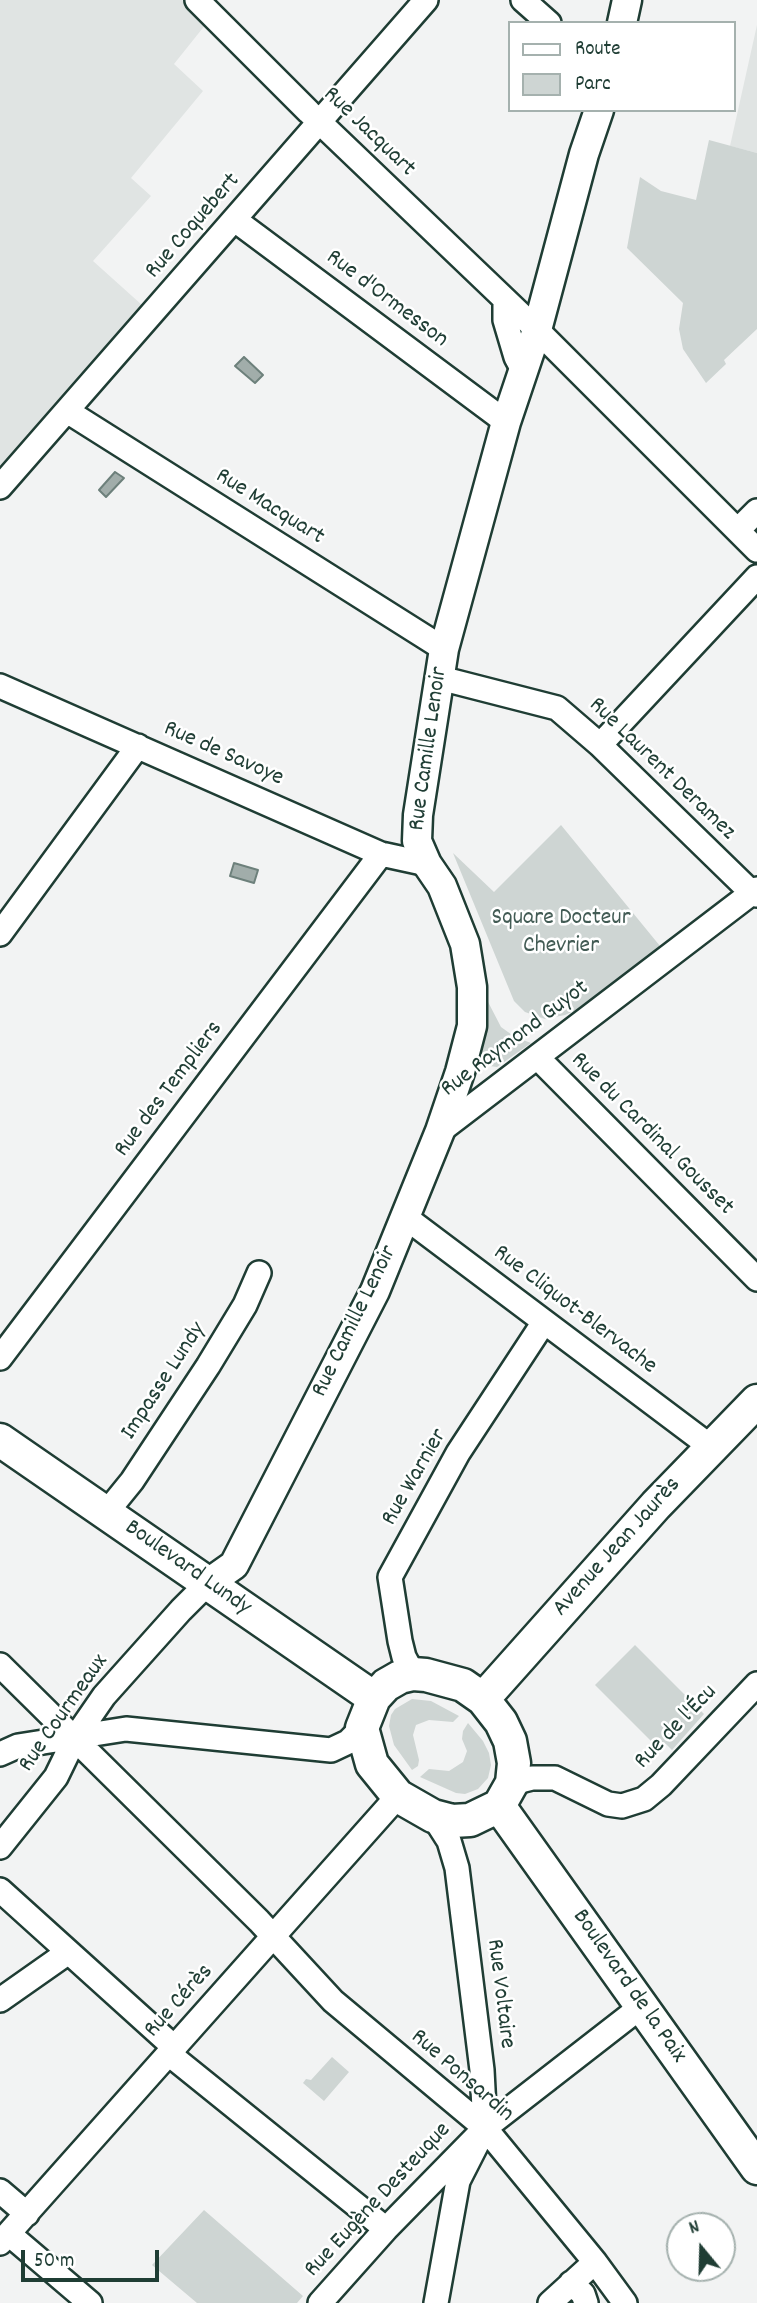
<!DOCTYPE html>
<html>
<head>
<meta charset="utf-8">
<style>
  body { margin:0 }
  #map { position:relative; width:757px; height:2303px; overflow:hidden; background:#f2f3f3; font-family:Dekko,sans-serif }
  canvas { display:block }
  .legend { position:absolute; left:508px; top:21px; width:228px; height:91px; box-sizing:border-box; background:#fff; border:2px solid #a5b1ae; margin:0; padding:9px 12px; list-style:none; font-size:21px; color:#1f3d34 }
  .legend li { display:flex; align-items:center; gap:14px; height:35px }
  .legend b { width:35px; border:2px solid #a5b1ae }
  .north { position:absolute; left:666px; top:2212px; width:70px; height:70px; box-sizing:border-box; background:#fff; border:2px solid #a5b1ae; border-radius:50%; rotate:341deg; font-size:19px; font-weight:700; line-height:28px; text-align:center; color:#1f3d34 }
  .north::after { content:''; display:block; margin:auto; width:24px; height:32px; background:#1f3d34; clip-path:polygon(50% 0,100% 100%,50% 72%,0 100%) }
  .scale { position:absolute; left:21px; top:2250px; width:138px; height:32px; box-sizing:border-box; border:4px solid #1f3d34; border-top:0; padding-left:9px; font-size:21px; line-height:24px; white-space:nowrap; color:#1f3d34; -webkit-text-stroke:5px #fff; paint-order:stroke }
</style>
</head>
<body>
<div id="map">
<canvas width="757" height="2303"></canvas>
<ul class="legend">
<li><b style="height:9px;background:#fff"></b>Route</li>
<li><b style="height:19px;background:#ced5d3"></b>Parc</li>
</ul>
<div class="north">N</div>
<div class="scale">50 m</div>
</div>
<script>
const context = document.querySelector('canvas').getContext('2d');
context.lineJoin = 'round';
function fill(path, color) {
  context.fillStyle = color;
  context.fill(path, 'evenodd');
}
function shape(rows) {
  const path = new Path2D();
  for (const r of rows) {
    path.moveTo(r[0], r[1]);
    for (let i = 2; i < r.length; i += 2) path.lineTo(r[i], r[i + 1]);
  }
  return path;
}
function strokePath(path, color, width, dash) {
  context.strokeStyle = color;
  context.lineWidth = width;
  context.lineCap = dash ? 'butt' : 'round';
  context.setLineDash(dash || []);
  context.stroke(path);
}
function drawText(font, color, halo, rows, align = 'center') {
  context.font = font + ' Dekko,sans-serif';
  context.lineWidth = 5;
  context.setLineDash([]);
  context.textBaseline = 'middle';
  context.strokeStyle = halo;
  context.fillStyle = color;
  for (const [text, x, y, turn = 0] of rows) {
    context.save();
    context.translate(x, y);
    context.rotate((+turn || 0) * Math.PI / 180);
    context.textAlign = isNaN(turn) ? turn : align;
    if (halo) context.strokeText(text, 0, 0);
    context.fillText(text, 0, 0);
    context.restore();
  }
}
fill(shape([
  [0,0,182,0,206,24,174,64,203,91,131,178,151,196,93,261,142,305,0,469],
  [757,25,757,153,730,146]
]), '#e0e4e3');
fill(shape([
  [709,140,757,153,757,329,724,360,726,364,706,383,683,349,679,329,683,303,627,248,640,177,661,191,696,200],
  [561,825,660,946,576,1010,565,1015,545,1019,525,1012,514,1001,453,853,494,892],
  [486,998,501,1027,515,1037,531,1043,497,1067,476,1064,487,1029],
  [635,1645,704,1714,672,1750,666,1744,660,1750,595,1685],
  [412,1699,431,1701,459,1716,453,1722,429,1720,416,1725,413,1735,419,1760,418,1766,412,1770,394,1745,389,1726,391,1715,395,1709],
  [468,1723,483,1741,489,1753,491,1765,488,1778,478,1789,465,1794,456,1793,420,1777,429,1769,449,1771,463,1762,467,1751,462,1739,463,1731],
  [332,2057,349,2072,324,2101,303,2083,306,2079,311,2080],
  [204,2210,303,2296,297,2303,197,2303,152,2265]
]), '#ced5d3');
const water = shape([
  [244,357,263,375,255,383,235,366,244,357],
  [115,472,124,478,106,497,99,490,115,472],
  [234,863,258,870,254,883,230,876,234,863]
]);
fill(water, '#a1adaa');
strokePath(water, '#6d807b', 2);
const minor = shape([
  [197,0,309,112,537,330,757,550],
  [523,0,549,23],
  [235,220,506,422],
  [505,301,505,320,516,357,523,370],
  [67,411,444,649],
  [0,487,426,0],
  [738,530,757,511],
  [440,678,557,708,600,745,752,893,757,895],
  [0,686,381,854,427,864],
  [600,745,757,577],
  [0,934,138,746],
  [538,1058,757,1279],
  [440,1131,757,889],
  [405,1217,711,1447],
  [0,1358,381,854],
  [106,1513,132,1481,208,1366,245,1305,259,1273],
  [0,1665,259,1921,333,2001,485,2128,595,2262,625,2303],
  [413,1674,404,1657,400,1641,390,1577,458,1453,544,1322],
  [0,1754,18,1746,126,1729,331,1750,348,1742,362,1728],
  [512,1783,532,1778,555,1778,608,1804,622,1806,644,1799,661,1785,757,1684],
  [433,1816,449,1841,457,1868,482,2070,485,2128,458,2181,436,2303],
  [0,1847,56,1777,75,1738,104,1696,181,1610,207,1584],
  [0,1890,175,2048],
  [0,2000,67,1953],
  [169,2054,386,2229],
  [0,2191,27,2214],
  [9,2234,90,2303],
  [0,2243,398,1796],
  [571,2283,583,2294,586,2303],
  [320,2303,386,2229,485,2128,642,2006],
  [550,2303,595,2262]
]);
const tertiary = shape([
  [622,23,627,0],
  [207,1584,234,1565,375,1291,440,1131,460,1072,472,1026,472,987,465,944,442,886,427,864,417,841,418,815,444,649,506,422,537,330,584,154,599,110]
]);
const secondary = shape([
  [0,1440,374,1698],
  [413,1674,426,1675,463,1685,483,1699,501,1722,510,1741,514,1763,512,1783,499,1806,470,1820,452,1821,433,1816,398,1796,372,1764,362,1728,374,1698,386,1685,400,1677,413,1674],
  [483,1699,656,1505,757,1401],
  [499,1806,757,2168]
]);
strokePath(minor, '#1f3d34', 28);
strokePath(tertiary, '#1f3d34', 33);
strokePath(secondary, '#1f3d34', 37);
strokePath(minor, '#fff', 23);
strokePath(tertiary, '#fff', 28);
strokePath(secondary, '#fff', 32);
drawText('24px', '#1f3d34', '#fff', [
  ["Rue Jacquart",368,133,44],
  ["Rue Coquebert",194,227,-49],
  ["Rue d'Ormesson",386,300,37],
  ["Rue Macquart",269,508,32],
  ["Rue Camille Lenoir",430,749,-82],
  ["Rue de Savoye",223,755,24],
  ["Rue Laurent Deramez",661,770,44],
  ["Rue Raymond Guyot",516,1040,-37],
  ["Rue des Templiers",170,1090,-53],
  ["Rue du Cardinal Gousset",651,1135,45],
  ["Rue Cliquot-Blervache",574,1311,37],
  ["Rue Camille Lenoir",356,1322,-64],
  ["Impasse Lundy",165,1382,-57],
  ["Rue Warnier",416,1478,-60],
  ["Avenue Jean Jaurès",618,1548,-48],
  ["Boulevard Lundy",187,1569,35],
  ["Rue Courmeaux",65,1714,-55],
  ["Rue de l'Écu",677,1728,-46],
  ["Boulevard de la Paix",628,1987,55],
  ["Rue Voltaire",499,1994,83],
  ["Rue Cérès",180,2002,-48],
  ["Rue Ponsardin",461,2077,41],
  ["Rue Eugène Desteuque",379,2201,-47]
]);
drawText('24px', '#425b54', '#fff', [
  ["Square Docteur",561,920],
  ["Chevrier",561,948]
]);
</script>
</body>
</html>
